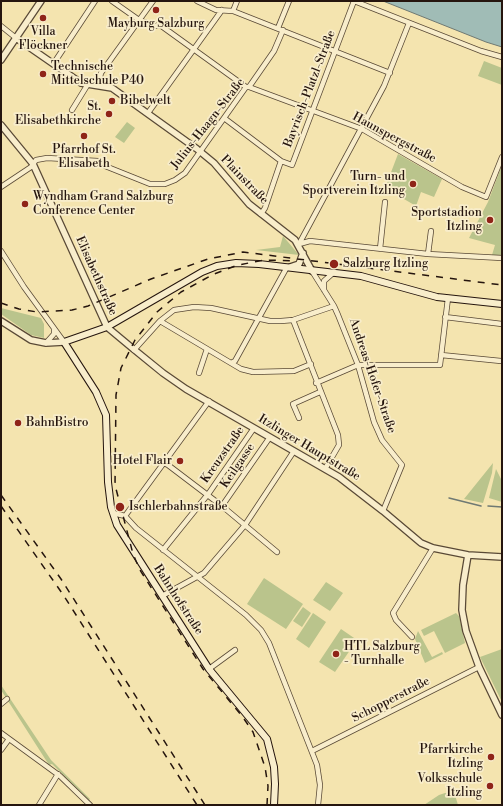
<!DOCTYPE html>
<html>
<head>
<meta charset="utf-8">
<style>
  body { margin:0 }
  #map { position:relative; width:503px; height:806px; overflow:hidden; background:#f4e4af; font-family:"Libre Bodoni",serif }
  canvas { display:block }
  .frame { position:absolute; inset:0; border:2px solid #25150e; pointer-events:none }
</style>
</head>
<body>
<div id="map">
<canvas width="503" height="806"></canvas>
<div class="frame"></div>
</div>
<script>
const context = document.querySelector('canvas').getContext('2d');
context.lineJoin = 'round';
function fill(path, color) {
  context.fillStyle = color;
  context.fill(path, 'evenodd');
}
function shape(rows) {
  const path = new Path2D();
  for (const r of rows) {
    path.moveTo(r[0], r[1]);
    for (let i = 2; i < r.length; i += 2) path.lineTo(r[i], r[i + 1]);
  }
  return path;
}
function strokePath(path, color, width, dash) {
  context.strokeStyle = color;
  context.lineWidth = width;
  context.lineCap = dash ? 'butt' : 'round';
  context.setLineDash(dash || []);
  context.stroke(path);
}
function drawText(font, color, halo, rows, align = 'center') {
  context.font = font + ' "Libre Bodoni",serif';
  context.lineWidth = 3.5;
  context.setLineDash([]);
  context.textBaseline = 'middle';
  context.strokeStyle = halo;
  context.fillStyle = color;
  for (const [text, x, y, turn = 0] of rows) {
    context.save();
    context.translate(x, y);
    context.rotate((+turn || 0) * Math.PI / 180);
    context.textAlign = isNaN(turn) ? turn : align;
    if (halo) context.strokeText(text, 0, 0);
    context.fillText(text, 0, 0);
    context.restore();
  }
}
fill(shape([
  [484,61,502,68,502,85,478,76],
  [127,122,135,128,124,143,115,137],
  [398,154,442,179,434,197,421,192,416,206,385,188],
  [502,165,502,256,492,255,495,245,469,238,488,202],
  [283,236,299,255,256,250,280,247],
  [1,308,41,318,44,324,44,338,31,335,1,314],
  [493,463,492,473,483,503,464,499],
  [496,469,502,481,502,502,489,498],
  [264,578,303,604,286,629,247,604],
  [326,582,343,593,330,611,313,600],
  [303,607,311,613,302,627,293,621],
  [313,613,326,622,309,648,296,639],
  [456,613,459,616,465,643,445,653,434,631,424,636,421,630],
  [341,629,357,640,335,672,319,662],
  [418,631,432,657,442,652,443,654,425,663,415,639],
  [502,649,502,702,480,657],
  [1,685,51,760,90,799,89,800,52,764,49,765,1,690],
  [445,793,455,795,458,805,424,805,439,795]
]), '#bac48c');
const water = shape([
  [383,1,502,1,502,47,486,42,383,1]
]);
fill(water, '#a0bcb6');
strokePath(water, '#6f7973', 1);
strokePath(shape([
  [449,498,481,506],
  [488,506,502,507]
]), '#6f7973', 1.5);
const minor = shape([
  [112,1,139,20,155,26,160,25,246,87],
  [197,1,216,10,233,11,390,73],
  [354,1,481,51,502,57],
  [233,11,237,1],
  [1,26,16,38],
  [278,28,289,1],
  [54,63,95,1],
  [98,85,101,73,153,1],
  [249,87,362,129,462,187,486,197,502,157],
  [72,110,88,84],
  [148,113,222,10],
  [224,118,281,161],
  [1,187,31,167,36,160,47,158,98,161,105,166,150,184,165,184,175,180,185,173,246,87,249,87,274,51,283,30],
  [261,214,265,208,281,161,292,165,354,1],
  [299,244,384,86,409,23],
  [299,244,310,241,428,254,502,258],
  [380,249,385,202],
  [1,251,24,287,64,342],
  [428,254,431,231],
  [312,271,334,306,338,315,358,365,374,422,382,440,402,465,383,511],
  [324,290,324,281,333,273],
  [445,317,502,324],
  [293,320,338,435,339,445,325,469],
  [160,321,241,369,253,372,294,371,311,364],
  [46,343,54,334,54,329],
  [134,350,160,321,174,310,194,307,211,308,270,321,281,321,293,320,334,306],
  [441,355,501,361],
  [231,363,235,361,287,267],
  [199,373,207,349],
  [316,383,358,365,440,365,448,298],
  [299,418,293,404,320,392],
  [164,463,168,465,222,506,277,552],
  [222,506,270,437],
  [113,513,125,516,136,528,246,615,261,630,269,643,317,765,320,785,318,805],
  [125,516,209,401],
  [163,550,209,493,254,428],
  [162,596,204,573,245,525,294,451],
  [412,637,396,620,393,613,433,548],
  [209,669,235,650],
  [1,704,7,699],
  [1,733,60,776,90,805],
  [1,750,9,739],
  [312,751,479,667],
  [39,805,58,774]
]);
const tertiary = shape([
  [16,38,81,83,112,88,197,149,214,163,249,204,295,240,312,271],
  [1,60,41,1],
  [1,125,33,164,107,327,131,347,163,373,186,389,339,477,383,511,421,543,433,548,468,555,502,557],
  [290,267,299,264,303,253],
  [1,321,31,340,46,343,64,342],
  [468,555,463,585,462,610,466,631,479,667,502,715]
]);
const secondary = shape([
  [274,805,275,784,274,767,267,739,209,669,117,525,111,507,108,482,106,415,96,392,64,342,107,327,202,272,217,266,236,263,259,264,361,276,437,297,502,304]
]);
strokePath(minor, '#594936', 6);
strokePath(tertiary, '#594936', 8);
strokePath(secondary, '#25150e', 8);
strokePath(minor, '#f8edcb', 4.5);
strokePath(tertiary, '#f8edcb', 5.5);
strokePath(secondary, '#f8edcb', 6);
strokePath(shape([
  [1,303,19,309,37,312,72,310,88,306,151,279,208,259,243,252,502,285],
  [1,495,61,579,205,805],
  [1,506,64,596,197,805],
  [267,805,268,786,265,767,253,732,242,716,203,669,140,570,133,554,115,485,116,395,121,368,135,340,157,312,181,292,214,274,238,265,265,260,295,261]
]), '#25150e', 1.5, [7, 7]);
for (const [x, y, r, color] of [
  [156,10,4,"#8f2418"],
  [43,18,4,"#8f2418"],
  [43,74,4,"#8f2418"],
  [112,101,4,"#8f2418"],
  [109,114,4,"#8f2418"],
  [84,136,4,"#8f2418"],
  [413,184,4,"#8f2418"],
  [25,204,4,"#8f2418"],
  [490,220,4,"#8f2418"],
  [334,264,5,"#8f2418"],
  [18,423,4,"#8f2418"],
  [180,461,4,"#8f2418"],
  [120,507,5,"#8f2418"],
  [336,654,4,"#8f2418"],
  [491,757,4,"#8f2418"],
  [490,786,4,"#8f2418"]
]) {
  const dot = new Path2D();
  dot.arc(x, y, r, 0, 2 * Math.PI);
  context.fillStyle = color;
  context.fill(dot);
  strokePath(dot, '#f8edcb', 1.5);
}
drawText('12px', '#25150e', '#f8edcb', [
  ["Mayburg Salzburg",156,24,"center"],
  ["Villa",43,32,"center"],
  ["Flöckner",43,46,"center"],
  ["Technische",51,67],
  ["Mittelschule P40",51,81],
  ["Bibelwelt",120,101],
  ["St.",101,107,"right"],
  ["Elisabethkirche",101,121,"right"],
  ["Pfarrhof St.",84,150,"center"],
  ["Elisabeth",84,164,"center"],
  ["Turn- und",405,177,"right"],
  ["Sportverein Itzling",405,191,"right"],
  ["Wyndham Grand Salzburg",33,197],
  ["Conference Center",33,211],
  ["Sportstadion",482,213,"right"],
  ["Itzling",482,227,"right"],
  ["Salzburg Itzling",343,264],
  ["BahnBistro",26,423],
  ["Hotel Flair",172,461,"right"],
  ["Ischlerbahnstraße",129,507],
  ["HTL Salzburg",344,647],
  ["- Turnhalle",344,661],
  ["Pfarrkirche",483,750,"right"],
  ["Itzling",483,764,"right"],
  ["Volksschule",482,779,"right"],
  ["Itzling",482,793,"right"]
], 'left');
drawText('12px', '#25150e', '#f8edcb', [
  ["Bayrisch-Platzl-Straße",310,89,-69],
  ["Julius-Haagn-Straße",208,124,-52],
  ["Haunspergstraße",394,138,28],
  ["Plainstraße",244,180,46],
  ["Elisabethstraße",96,276,66],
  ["Andreas-Hofer-Straße",372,376,71],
  ["Itzlinger Hauptstraße",309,448,31],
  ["Kreuzstraße",223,455,-55],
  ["Keilgasse",238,466,-56],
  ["Bahnhofstraße",178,600,57],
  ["Schopperstraße",391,700,-27]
]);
</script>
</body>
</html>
